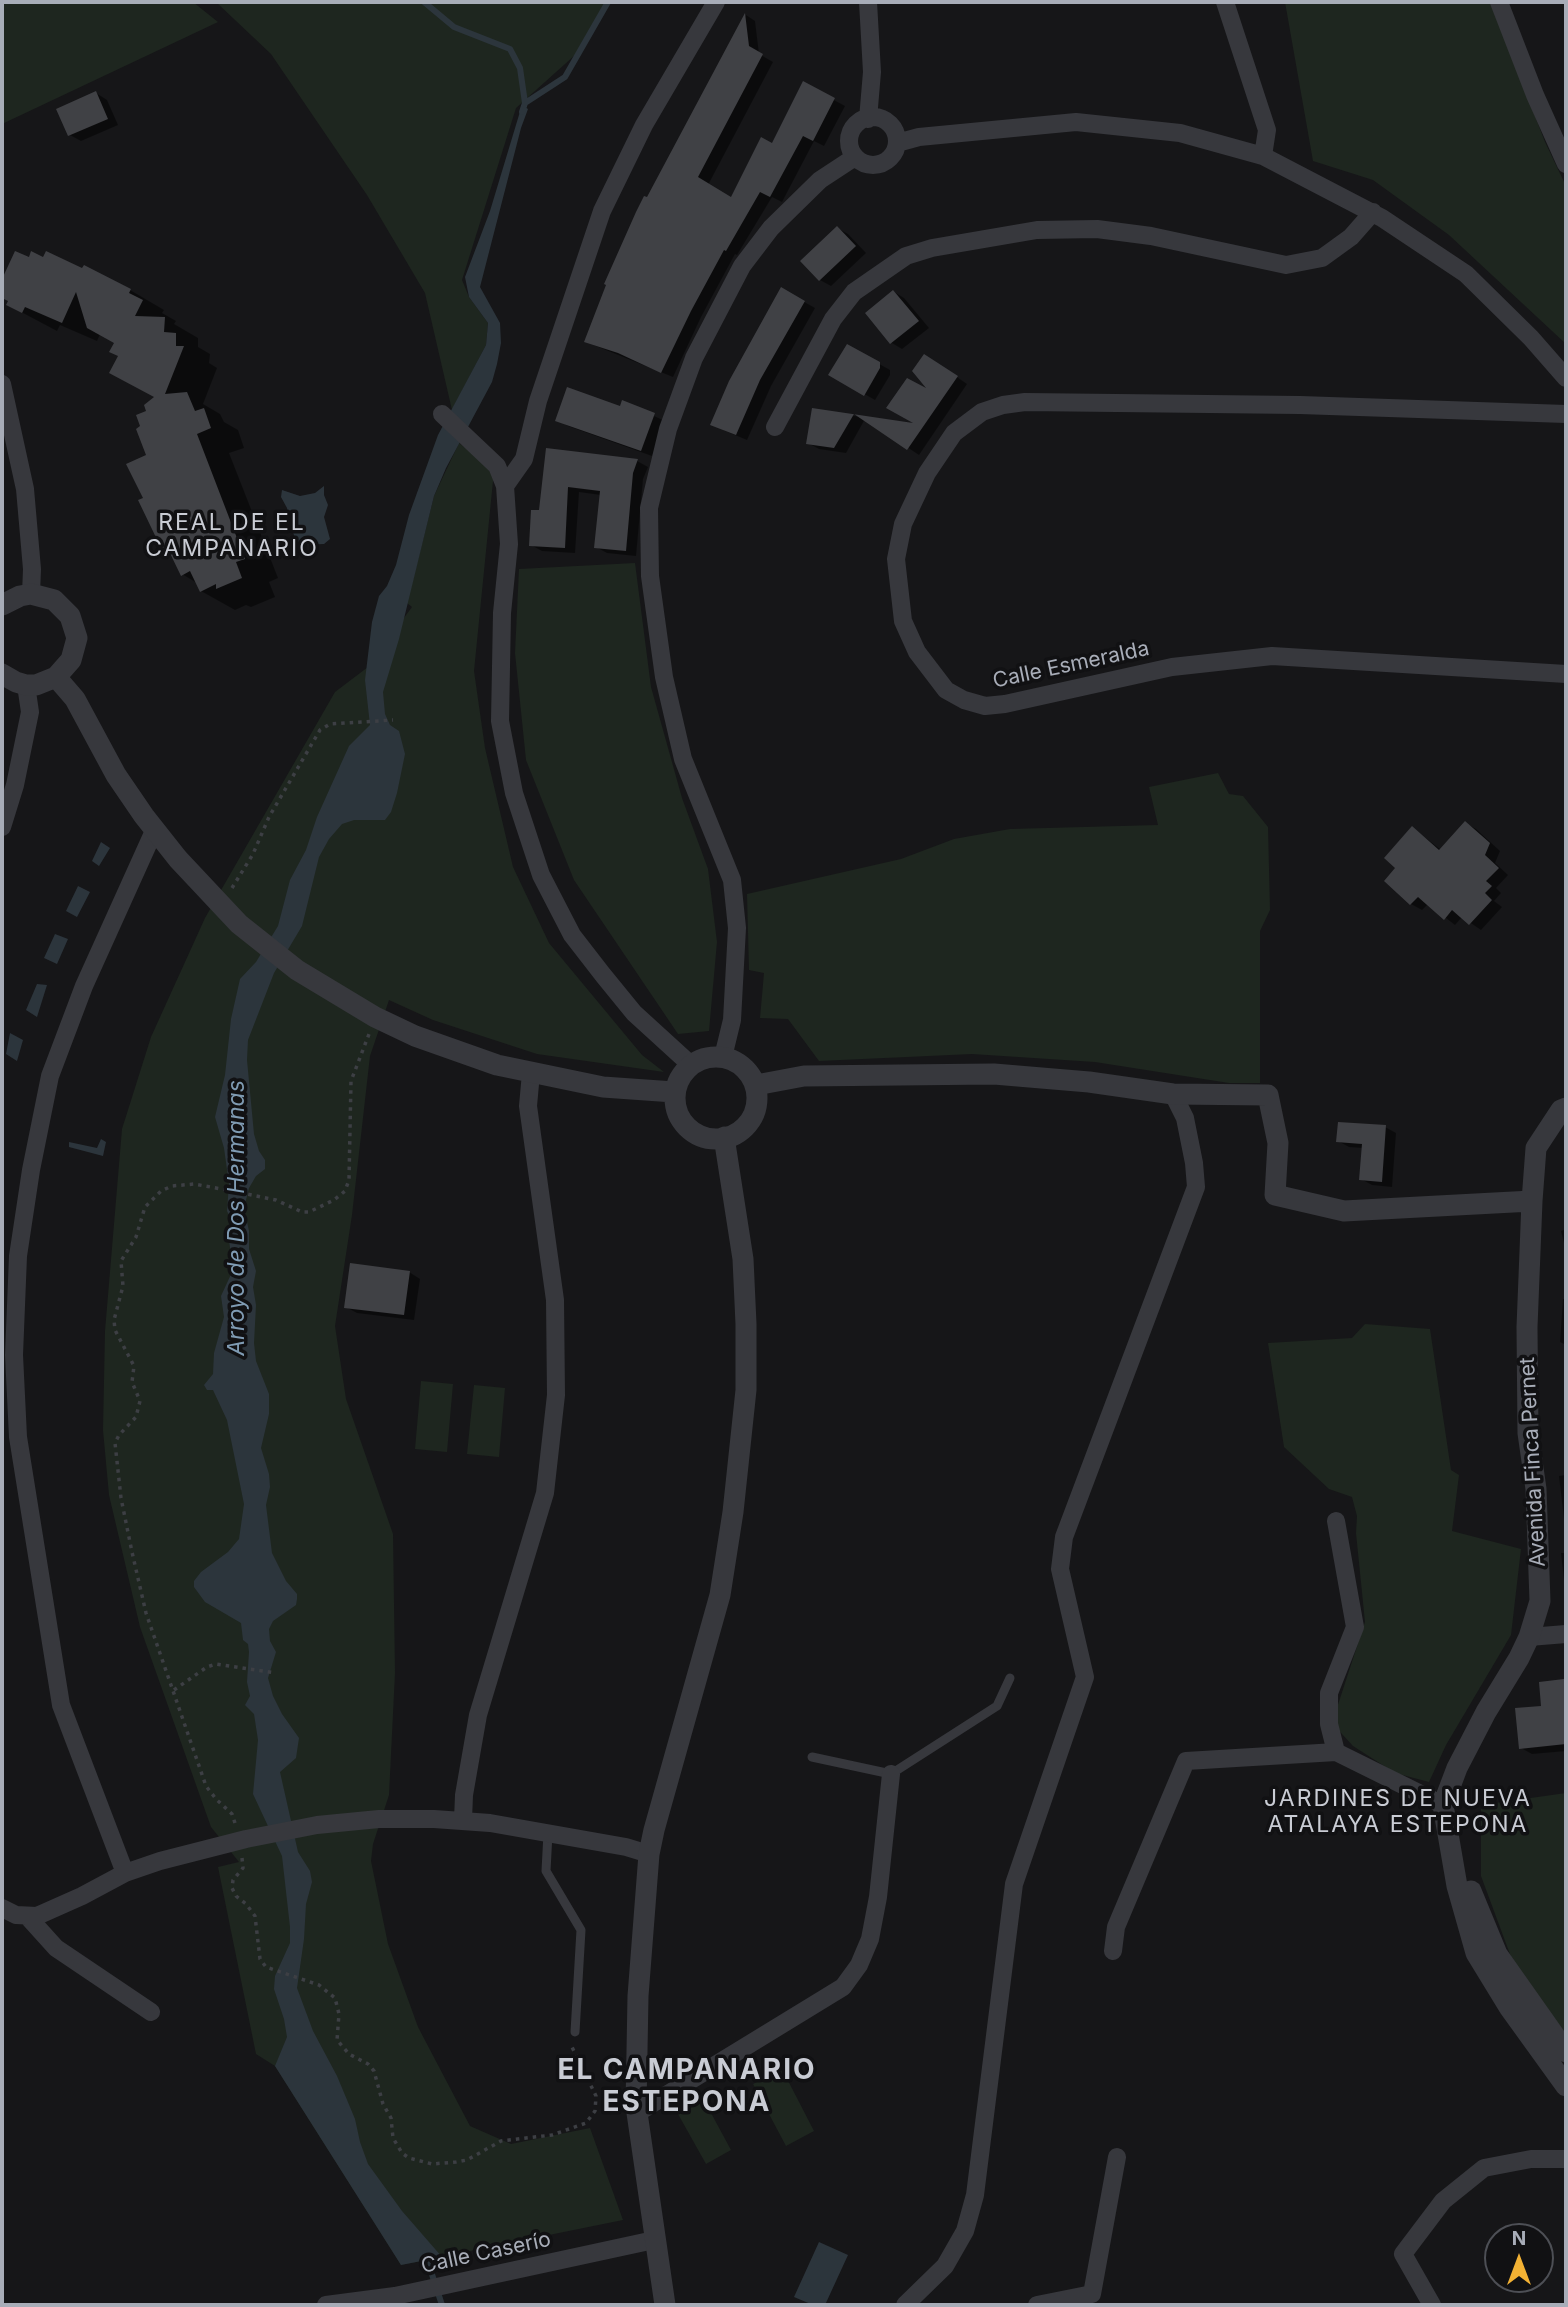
<!DOCTYPE html>
<html>
<head>
<meta charset="utf-8">
<style>
  body { margin:0 }
  #map { position:relative; width:1568px; height:2307px; overflow:hidden; background:#161618; font-family:Inter,sans-serif }
  canvas { display:block }
  .frame { position:absolute; inset:0; border:4px solid #a8adb8; pointer-events:none }
  .north { position:absolute; left:1484px; top:2223px; width:70px; height:70px; box-sizing:border-box; background:#111113; border:2px solid #4d4f55; border-radius:50%; rotate:0deg; font-size:19px; font-weight:700; line-height:28px; text-align:center; color:#a8adb8 }
  .north::after { content:''; display:block; margin:auto; width:24px; height:32px; background:#f2b134; clip-path:polygon(50% 0,100% 100%,50% 72%,0 100%) }
</style>
</head>
<body>
<div id="map">
<canvas width="1568" height="2307"></canvas>
<div class="frame"></div>
<div class="north">N</div>
</div>
<script>
const context = document.querySelector('canvas').getContext('2d');
context.lineJoin = 'round';
function fill(path, color) {
  context.fillStyle = color;
  context.fill(path, 'evenodd');
}
function shape(rows) {
  const path = new Path2D();
  for (const r of rows) {
    if (r.length === 3) {
      path.moveTo(r[0] + r[2], r[1]);
      path.arc(r[0], r[1], r[2], 0, 2 * Math.PI);
      continue;
    }
    path.moveTo(r[0], r[1]);
    for (let i = 2; i < r.length; i += 2) path.lineTo(r[i], r[i + 1]);
  }
  return path;
}
function strokePath(path, color, width, dash) {
  context.strokeStyle = color;
  context.lineWidth = width;
  context.lineCap = dash ? 'butt' : 'round';
  context.setLineDash(dash || []);
  context.stroke(path);
}
function drawText(font, color, halo, rows, align = 'center') {
  context.font = font + ' Inter,sans-serif';
  context.lineWidth = 7;
  context.setLineDash([]);
  context.textBaseline = 'middle';
  context.strokeStyle = halo;
  context.fillStyle = color;
  for (const [text, x, y, turn = 0] of rows) {
    context.save();
    context.translate(x, y);
    context.rotate((+turn || 0) * Math.PI / 180);
    context.textAlign = isNaN(turn) ? turn : align;
    if (halo) context.strokeText(text, 0, 0);
    context.fillText(text, 0, 0);
    context.restore();
  }
}
fill(shape([
  [2,2,193,2,218,22,2,124],
  [216,2,607,2,575,55,516,108,462,280,469,297,488,323,486,345,452,410,425,293,367,195,271,54],
  [1285,2,1491,2,1545,142,1566,186,1566,344,1449,235,1373,180,1313,161],
  [459,443,494,471,474,671,485,748,513,867,549,943,642,1055,664,1072,537,1054,433,1020,389,1000,370,1056,352,1215,335,1326,346,1399,393,1534,395,1673,389,1795,373,1844,371,1861,388,1944,418,2027,470,2126,511,2144,590,2128,623,2220,401,2265,275,2066,256,2054,218,1867,239,1862,211,1827,140,1627,109,1495,103,1430,105,1331,122,1129,151,1037,205,918,335,692,368,667,412,607,407,603,434,496],
  [635,563,651,687,682,798,708,869,717,942,709,1031,678,1034,574,880,526,760,515,653,519,569],
  [1218,773,1229,794,1243,796,1268,827,1270,910,1260,931,1260,1083,1229,1083,1095,1062,972,1054,819,1061,788,1019,760,1018,764,973,749,970,747,894,901,859,954,839,1010,829,1158,825,1149,787],
  [1365,1324,1430,1329,1451,1470,1459,1475,1452,1531,1521,1549,1511,1635,1446,1745,1429,1782,1395,1773,1353,1746,1332,1723,1365,1622,1356,1533,1357,1516,1352,1497,1329,1489,1284,1447,1268,1343,1352,1338],
  [421,1381,453,1384,447,1452,415,1449],
  [474,1385,505,1388,499,1457,467,1454],
  [1566,1793,1566,2034,1514,1965,1481,1876,1481,1805],
  [782,2069,814,2131,786,2146,753,2084],
  [704,2100,731,2150,706,2164,678,2114]
]), '#1e261f');
fill(shape([
  [522,105,528,109,521,128,480,287,500,323,501,343,497,364,492,382,446,468,434,496,399,639,383,692,385,714,390,725,399,731,405,754,397,793,391,812,385,820,354,820,342,824,329,839,319,857,302,926,274,973,248,1040,247,1060,254,1134,259,1151,265,1160,265,1169,256,1176,249,1188,244,1208,249,1231,249,1249,256,1271,253,1287,256,1305,254,1343,256,1361,269,1394,269,1414,261,1448,269,1474,270,1487,266,1505,272,1553,286,1581,297,1594,297,1599,296,1605,273,1621,269,1629,270,1641,276,1652,268,1678,273,1696,282,1714,299,1738,296,1758,280,1772,298,1852,310,1871,312,1882,306,1904,304,1939,297,1988,313,2031,337,2076,355,2119,360,2142,368,2164,402,2211,442,2257,401,2265,275,2066,287,2037,284,2019,274,1989,275,1976,290,1943,290,1927,282,1856,253,1794,258,1740,254,1714,245,1705,250,1696,247,1682,249,1652,248,1644,243,1640,241,1623,205,1602,194,1587,194,1581,201,1572,228,1552,239,1539,244,1504,227,1420,213,1390,207,1390,204,1385,213,1374,214,1353,224,1317,221,1296,233,1270,229,1240,231,1219,227,1211,229,1184,224,1148,215,1117,225,1075,231,1019,240,979,256,962,278,926,290,880,306,850,317,817,349,746,370,725,365,680,372,622,379,596,387,586,396,565,409,515,438,435,486,345,488,323,469,297,465,277,490,211],
  [324,486,324,495,328,505,324,517,330,539,324,544,298,545,290,525,287,508,281,497,282,490,300,496,315,493],
  [101,842,110,848,99,866,92,861],
  [78,886,90,892,77,917,66,911],
  [55,934,68,939,57,964,44,958],
  [37,984,47,985,37,1017,26,1010],
  [10,1033,23,1040,17,1061,6,1054],
  [101,1139,106,1142,103,1156,69,1147,69,1142,97,1148],
  [819,2242,848,2255,825,2305,813,2305,794,2297]
]), '#2c353c');
fill(shape([
  [746,15,755,21,759,54,773,62,708,185,732,199,773,146,804,84,845,106,824,146,814,141,782,202,772,197,737,255,735,254,701,317,673,377,586,342,648,200],
  [96,93,107,100,118,125,81,141,70,135],
  [837,228,848,234,866,253,831,286,820,280],
  [16,253,130,290,164,310,162,313,176,321,174,324,198,338,198,347,210,354,209,363,217,368,203,404,220,414,224,422,238,430,244,448,229,453,278,578,269,582,275,597,251,607,246,605,235,610,201,591,197,583,182,574,172,554,164,549,145,499,149,412,156,397,120,356,116,343,100,334,97,341,60,325,57,331,8,305,10,301,2,296,5,288,2,283],
  [781,289,815,308,771,386,747,440,723,430],
  [894,292,904,298,929,328,902,349,892,343,867,313],
  [847,346,890,370,890,375,875,400,831,375],
  [935,362,967,384,919,455,865,419,846,453,819,449,808,443,814,410,921,426,933,394],
  [623,402,665,421,652,456,568,426,557,420,621,408],
  [548,450,637,461,648,467,643,479,636,556,607,553,596,547,601,495,579,492,575,553,542,551,531,545,540,512],
  [1465,823,1476,829,1500,851,1495,863,1508,875,1496,888,1501,893,1494,901,1502,907,1481,930,1462,917,1455,925,1428,904,1422,910,1411,904,1398,868,1413,828,1441,850],
  [1385,1127,1396,1133,1392,1187,1372,1185,1361,1179,1363,1148,1349,1147,1338,1141],
  [1566,1229,1566,1251,1561,1231],
  [409,1272,420,1279,414,1320,357,1313,346,1307],
  [1563,1299,1566,1299,1566,1345,1560,1342],
  [1566,1475,1566,1536,1559,1476],
  [1561,1553,1566,1553,1566,1598],
  [1564,1681,1566,1683,1566,1751,1532,1754,1521,1748,1543,1707]
]), '#0007');
strokePath(shape([
  [424,2,454,27,510,49,520,68,525,103,522,112],
  [525,103,565,77,608,2],
  [425,2253,442,2305]
]), '#2c353c', 6);
fill(shape([
  [745,13,749,46,763,54,698,177,731,197,761,137,772,143,803,81,835,98,813,141,803,136,770,197,760,192,726,251,724,250,691,311,661,373,618,353,584,342,606,285,604,284,636,212,644,196,647,197],
  [96,91,108,119,68,136,56,109],
  [837,226,856,246,819,281,800,261],
  [15,251,29,257,31,251,43,257,46,251,82,268,84,265,131,289,129,293,143,300,135,316,165,317,164,332,176,333,176,346,184,346,165,394,187,392,195,411,204,408,211,428,197,434,245,559,236,562,242,578,216,589,216,584,200,592,190,571,181,576,167,547,162,550,138,500,143,498,126,464,146,455,136,429,140,426,136,415,146,411,144,405,154,397,109,373,118,356,109,352,114,343,87,328,76,292,62,323,25,307,22,313,6,305,8,301,2,298,2,279],
  [781,287,805,301,760,380,736,435,710,425,729,381],
  [893,290,919,321,890,344,865,313],
  [847,344,880,362,880,368,864,396,828,375],
  [924,354,958,376,907,450,854,414,834,448,806,444,812,408,913,423,886,408,907,378,926,388,912,371],
  [567,387,620,406,622,400,655,413,641,451,555,421],
  [546,448,638,459,633,473,626,551,594,548,600,491,568,487,565,548,529,546,531,510,539,510],
  [1465,821,1490,843,1485,855,1499,868,1486,881,1492,886,1485,893,1492,900,1469,925,1452,910,1444,920,1418,897,1410,905,1384,881,1395,868,1384,858,1412,826,1439,850],
  [1338,1122,1386,1125,1382,1182,1359,1180,1362,1144,1336,1142],
  [350,1263,410,1271,404,1315,344,1308],
  [1564,1679,1566,1744,1519,1749,1515,1708,1541,1706,1539,1682]
]), '#404145');
strokePath(shape([
  [232,888,253,854,269,817,320,730,330,724,393,720],
  [174,1690,207,1667,216,1664,276,1673],
  [235,1823,232,1814,216,1799,206,1786,146,1613,132,1552,121,1498,115,1443,119,1435,136,1417,140,1401,132,1382,134,1366,115,1330,114,1320,123,1286,121,1261,136,1237,145,1207,161,1191,172,1186,194,1184,227,1190,276,1200,302,1212,309,1212,334,1200,345,1191,349,1180,351,1081,369,1034],
  [242,1858,243,1868,233,1880,232,1888,236,1896,246,1904,255,1916,260,1959,266,1967,319,1985,335,1998,339,2014,337,2040,349,2054,368,2064,374,2071,383,2104,391,2118,393,2138,402,2153,409,2158,432,2164,456,2162,467,2160,501,2141,552,2135,586,2123,595,2111,596,2096,570,2043]
]), '#3d3f44', 3.5, [3.5, 5]);
strokePath(shape([
  [812,1757,891,1774,997,1706,1010,1678],
  [548,1833,546,1871,581,1930,575,2032]
]), '#37383d', 9);
strokePath(shape([
  [1225,2,1267,130,1263,156],
  [1499,2,1535,95,1566,164],
  [873,141,24],
  [868,119,872,72,868,2],
  [897,143,919,137,1076,122,1180,133,1263,156,1382,218,1466,274,1531,338,1566,378],
  [2,384,25,489,32,569,31,594],
  [442,414,497,466,505,486,509,544,502,613,500,721,514,793,541,875,572,935,603,975,634,1013,691,1065],
  [1566,414,1300,405,1025,402,1003,405,982,412,954,433,927,473,903,524,896,559,903,621,917,652,946,690,964,700,985,706,1005,704,1172,667,1272,656,1566,674],
  [775,427,833,319,854,292,906,256,932,248,1037,230,1097,229,1151,236,1286,265,1322,258,1351,237,1373,212],
  [505,486,524,459,538,401,602,211,644,125,716,2],
  [2,827,15,785,30,712,26,685],
  [723,1057,732,1020,737,928,732,880,683,759,664,677,650,576,649,508,668,429,694,358,742,266,771,228,820,180,855,157],
  [1336,1521,1355,1627,1329,1693,1329,1724,1336,1752,1443,1805],
  [1529,1637,1566,1634],
  [463,1820,464,1795,478,1715,545,1493,556,1395,555,1300,528,1106,531,1073],
  [125,1873,61,1705,18,1437,14,1355,18,1256,31,1170,50,1076,84,986,154,831],
  [2,1908,16,1915,37,1916,82,1896,125,1873,160,1861,246,1839,317,1825,379,1819,434,1819,490,1823,626,1847,649,1854],
  [28,1917,56,1948,151,2012],
  [1113,1951,1116,1927,1186,1761,1336,1752],
  [637,2113,843,1987,859,1965,870,1939,878,1897,891,1774],
  [326,2305,395,2296,654,2240],
  [905,2305,945,2266,965,2231,975,2195,1014,1884,1085,1677,1060,1569,1064,1537,1196,1187,1194,1163,1185,1118,1173,1094],
  [1037,2305,1092,2294,1117,2157],
  [1432,2305,1403,2254,1443,2201,1484,2168,1531,2159,1566,2159]
]), '#37383d', 18);
strokePath(shape([
  [2,605,20,596,31,594,54,600,70,616,77,638,71,660,56,677,36,685,26,685,16,682,2,674],
  [56,677,75,699,116,775,144,816,178,859,239,924,297,970,375,1017,415,1036,497,1065,603,1087,674,1092],
  [716,1098,41],
  [756,1085,804,1076,994,1074,1089,1082,1173,1094,1268,1095,1278,1143,1275,1195,1344,1211,1532,1201],
  [1566,1108,1561,1110,1536,1148,1532,1201,1527,1327,1528,1433,1536,1489,1540,1601,1529,1637,1519,1658,1486,1712,1457,1768,1443,1805,1457,1886,1476,1953,1509,2007,1566,2086],
  [1471,1891,1497,1954,1566,2052],
  [665,2305,636,2106,638,1996,649,1854,654,1830,720,1595,733,1512,746,1390,746,1324,743,1259,724,1137]
]), '#37383d', 21);
drawText('21px', '#a8adb8', '#111113', [
  ["Calle Esmeralda",1071,665,-12],
  ["Avenida Finca Pernet",1533,1462,-93],
  ["Calle Caserío",486,2253,-12]
]);
context.letterSpacing = '2px';
drawText('23px', '#c9ccd4', '#111113', [
  ["REAL DE EL",232,523],
  ["CAMPANARIO",232,549],
  ["JARDINES DE NUEVA",1398,1799],
  ["ATALAYA ESTEPONA",1398,1825]
]);
context.letterSpacing = '0px';
drawText('italic 23px', '#7f9bb3', '#111113', [
  ["Arroyo de Dos Hermanas",237,1218,-90]
]);
context.letterSpacing = '2px';
drawText('bold 28px', '#c9ccd4', '#111113', [
  ["EL CAMPANARIO",687,2071],
  ["ESTEPONA",687,2103]
]);
context.letterSpacing = '0px';
</script>
</body>
</html>
